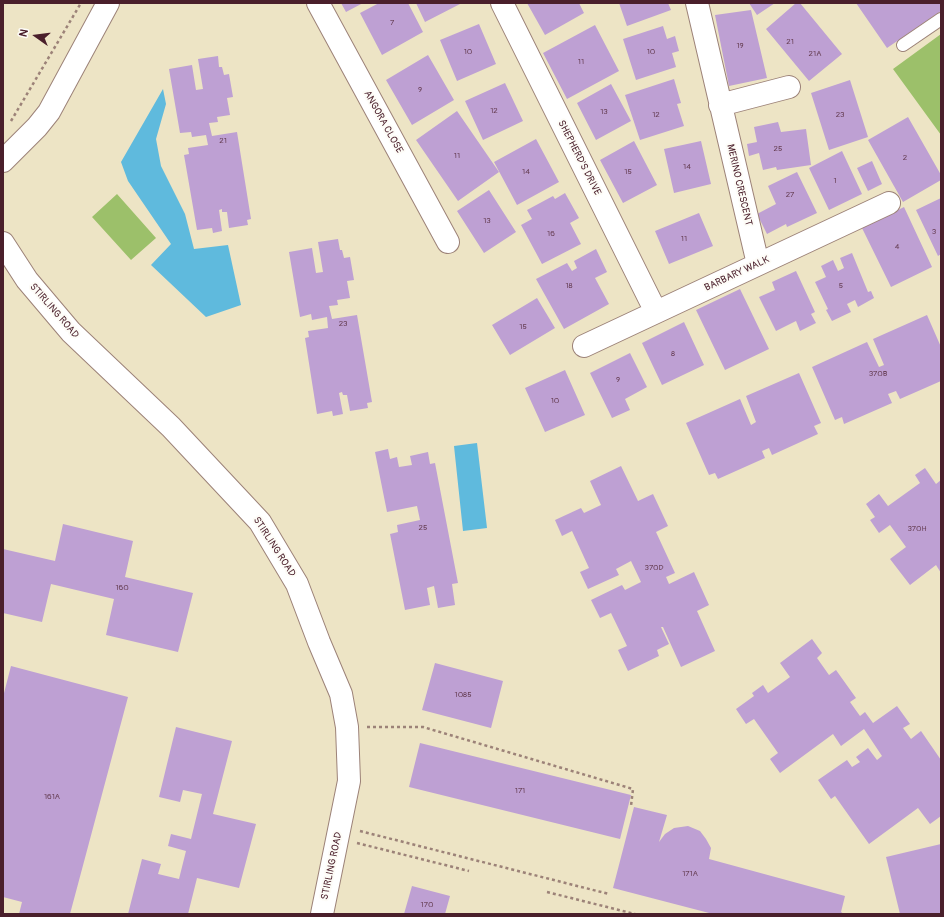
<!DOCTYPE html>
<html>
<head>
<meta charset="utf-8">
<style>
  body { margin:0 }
  #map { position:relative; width:944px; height:917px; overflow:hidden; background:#ede4c5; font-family:Pangolin,sans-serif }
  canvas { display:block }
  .frame { position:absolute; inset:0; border:4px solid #4a1f2b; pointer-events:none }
  .north { position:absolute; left:16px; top:16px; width:40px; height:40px; -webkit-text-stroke:3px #fdfcf7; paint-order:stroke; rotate:284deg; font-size:11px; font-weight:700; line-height:16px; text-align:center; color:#4a1f2b }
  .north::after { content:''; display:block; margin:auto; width:14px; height:18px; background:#4a1f2b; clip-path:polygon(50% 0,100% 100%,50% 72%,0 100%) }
</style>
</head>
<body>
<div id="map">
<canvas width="944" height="917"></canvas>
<div class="frame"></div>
<div class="north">N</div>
</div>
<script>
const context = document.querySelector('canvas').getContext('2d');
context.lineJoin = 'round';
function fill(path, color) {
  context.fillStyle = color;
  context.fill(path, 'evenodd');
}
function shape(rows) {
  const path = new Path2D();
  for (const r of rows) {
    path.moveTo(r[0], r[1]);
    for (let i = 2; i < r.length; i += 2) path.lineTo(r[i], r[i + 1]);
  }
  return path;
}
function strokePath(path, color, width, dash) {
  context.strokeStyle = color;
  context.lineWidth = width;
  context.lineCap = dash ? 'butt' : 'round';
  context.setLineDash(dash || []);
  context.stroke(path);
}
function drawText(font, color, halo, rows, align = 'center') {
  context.font = font + ' Pangolin,sans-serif';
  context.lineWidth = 4;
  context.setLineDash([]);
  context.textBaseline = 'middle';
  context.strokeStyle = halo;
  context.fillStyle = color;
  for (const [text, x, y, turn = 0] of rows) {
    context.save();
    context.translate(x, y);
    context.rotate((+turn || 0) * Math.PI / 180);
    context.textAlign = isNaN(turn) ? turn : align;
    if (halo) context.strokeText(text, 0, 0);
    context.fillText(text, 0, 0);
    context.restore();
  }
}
fill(shape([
  [941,34,941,135,893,69],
  [117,194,156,238,131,260,92,217]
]), '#9cc06a');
fill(shape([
  [163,89,166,104,156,139,161,166,185,214,194,249,228,245,241,305,206,317,151,265,171,244,128,181,121,162],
  [477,443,487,528,463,531,454,446]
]), '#5fbadd');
fill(shape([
  [341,3,363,3,346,12],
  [379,3,408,3,423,32,382,55,360,13],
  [416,3,462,3,425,22],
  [527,3,579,3,584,13,545,35],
  [619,3,668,3,671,10,627,26],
  [749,3,775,3,757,15],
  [796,3,800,3,842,54,809,81,766,29],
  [856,3,941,3,941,11,887,48],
  [751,10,767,78,729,86,715,15],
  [479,24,496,64,457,81,440,40],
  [595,25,619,71,567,99,543,53],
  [663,26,667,39,675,36,679,51,672,53,676,67,636,80,623,39],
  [428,55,454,100,412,125,386,80],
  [218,56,219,67,222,67,224,75,229,74,233,97,227,98,230,115,217,117,218,122,209,123,212,136,237,132,251,219,247,220,248,225,229,228,227,212,222,212,222,209,219,210,222,231,213,233,212,228,197,230,184,155,189,154,188,148,208,145,206,135,192,137,191,132,180,133,169,69,192,65,196,90,203,89,198,59],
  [674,79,681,103,677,104,684,126,640,140,625,95],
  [850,80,868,137,829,150,811,93],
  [505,83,523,121,483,140,465,101],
  [611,84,631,121,596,140,577,103],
  [457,111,499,172,458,201,416,140],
  [908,117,941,175,941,180,903,202,868,140],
  [778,122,781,132,806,129,811,165,777,170,776,167,763,170,759,153,749,156,747,144,757,142,754,127],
  [536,139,559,182,517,205,494,162],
  [634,141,657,185,623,203,600,160],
  [701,141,711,184,674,193,664,149],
  [842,151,862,194,829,210,809,168],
  [872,161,882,184,868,191,857,168],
  [797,172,817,213,787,227,786,224,767,234,757,214,776,204,768,186],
  [489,190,516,232,484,253,457,211],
  [565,193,579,218,570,223,581,244,542,264,521,225,532,219,527,210,553,196,555,199],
  [941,198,941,254,938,256,916,210],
  [904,207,932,267,891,287,862,228],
  [699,213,713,246,669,264,655,231],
  [338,239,340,250,342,250,344,258,350,257,354,280,347,281,350,298,337,300,338,305,329,306,332,319,357,315,372,402,367,403,368,408,350,411,347,395,343,395,342,392,339,393,343,414,333,416,332,411,317,414,305,338,309,337,308,331,328,328,327,317,312,320,311,314,300,317,289,252,312,248,316,273,323,272,318,242],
  [596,249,607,272,595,278,609,304,564,329,536,279,567,263,572,271,577,268,574,261],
  [852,253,868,292,871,291,874,298,858,307,855,300,847,304,851,312,832,321,826,310,828,309,815,282,826,277,821,266,833,260,838,271,844,268,840,258],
  [796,271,815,312,811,314,816,323,800,331,796,321,776,331,759,297,775,290,772,282],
  [740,289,769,349,725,370,696,310],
  [537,298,555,328,510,355,492,325],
  [927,315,941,347,941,381,900,399,896,391,888,394,892,403,844,424,842,417,835,420,812,367,867,342,879,367,884,365,873,339],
  [684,322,704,365,662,385,642,343],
  [630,353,647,387,625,399,630,410,612,418,590,373],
  [565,370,585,415,545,432,525,388],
  [799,373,821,423,814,426,818,434,772,455,769,448,762,451,765,458,718,479,715,473,709,475,686,423,740,399,751,425,756,422,746,396],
  [388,449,390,459,397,457,399,467,412,465,410,456,428,452,430,464,435,463,458,583,452,584,455,605,438,608,434,586,427,588,430,605,405,610,390,534,398,532,397,525,420,520,417,506,387,512,375,452],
  [621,466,638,501,653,494,668,526,656,532,675,573,666,577,669,584,694,572,709,605,697,611,715,651,681,667,663,627,661,627,669,644,657,650,659,656,628,671,618,650,627,646,611,613,600,618,591,600,622,585,625,590,641,582,631,561,616,569,619,575,588,589,580,572,589,568,572,531,562,536,555,520,581,508,584,513,601,505,590,481],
  [925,468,936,484,941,480,941,573,936,565,910,585,890,559,906,547,890,525,879,533,870,520,875,517,866,504,879,494,888,506,920,483,915,475],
  [63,524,133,541,125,577,193,593,178,652,106,635,114,599,51,584,42,622,3,613,3,549,55,561],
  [812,639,822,653,817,658,829,675,836,670,856,698,850,702,860,716,865,712,873,723,897,706,910,724,903,728,911,739,921,731,941,760,941,816,930,824,918,808,869,844,835,796,831,799,818,780,847,760,852,767,860,762,856,757,868,748,877,760,882,756,864,729,841,746,833,734,780,773,770,759,778,753,754,719,746,724,736,709,754,696,752,693,763,685,768,693,790,677,780,663],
  [435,663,503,681,491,728,422,710],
  [11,666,128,697,70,914,19,914,22,902,3,897,3,697],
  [176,727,232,741,213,814,256,824,239,888,197,878,188,914,128,914,142,859,161,864,158,874,179,879,186,851,168,846,171,834,191,839,202,794,183,790,180,802,159,797],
  [420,743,631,795,620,839,409,787],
  [634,807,667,815,659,842,665,834,674,828,688,826,700,831,706,839,711,848,709,859,845,896,841,912,844,914,713,914,613,888],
  [941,844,941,914,900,914,886,857],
  [412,886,450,896,445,914,404,914]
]), '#bea0d3');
const lane = shape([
  [903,45,941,19]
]);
const street = shape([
  [318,3,448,242],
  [502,3,656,312],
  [697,3,758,264],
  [720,105,789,87],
  [3,161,37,127,49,112,108,3],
  [3,243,27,280,71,332,171,427,260,522,297,584,319,642,341,694,347,727,349,781,322,914],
  [584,346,889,203]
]);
strokePath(lane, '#9c8278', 14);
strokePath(street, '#9c8278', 24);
strokePath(shape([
  [11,121,81,3],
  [367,727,423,727,633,789,631,806],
  [360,831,609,894],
  [357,843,469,871],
  [547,892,635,914]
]), '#9c8278', 2.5, [3, 3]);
strokePath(lane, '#fff', 12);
strokePath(street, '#fff', 22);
drawText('8px', '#673f55', null, [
  ["7",392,23],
  ["21",790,42],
  ["19",740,46],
  ["10",468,52],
  ["10",651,52],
  ["21A",815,54],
  ["11",581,62],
  ["9",420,90],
  ["12",494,111],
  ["13",604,112],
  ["12",656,115],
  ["23",840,115],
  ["21",223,141],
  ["25",778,149],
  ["11",457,156],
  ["2",905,158],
  ["14",687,167],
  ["14",526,172],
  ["15",628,172],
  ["1",835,181],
  ["27",790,195],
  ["13",487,221],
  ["3",934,232],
  ["16",551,234],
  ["11",684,239],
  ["4",897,247],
  ["18",569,286],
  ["5",841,286],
  ["23",343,324],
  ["15",523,327],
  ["8",673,354],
  ["370B",878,374],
  ["9",618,380],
  ["10",555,401],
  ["25",423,528],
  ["370H",917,529],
  ["370D",654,568],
  ["160",122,588],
  ["1085",463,695],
  ["171",520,791],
  ["161A",52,797],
  ["171A",690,874],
  ["170",427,905]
]);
drawText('10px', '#4a1f2b', '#fdfcf7', [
  ["ANGORA CLOSE",383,122,61],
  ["SHEPHERD'S DRIVE",579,158,63],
  ["MERINO CRESCENT",739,185,77],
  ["BARBARY WALK",737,274,-25],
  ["STIRLING ROAD",54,311,49],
  ["STIRLING ROAD",274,547,57],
  ["STIRLING ROAD",332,866,-78]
]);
</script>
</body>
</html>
